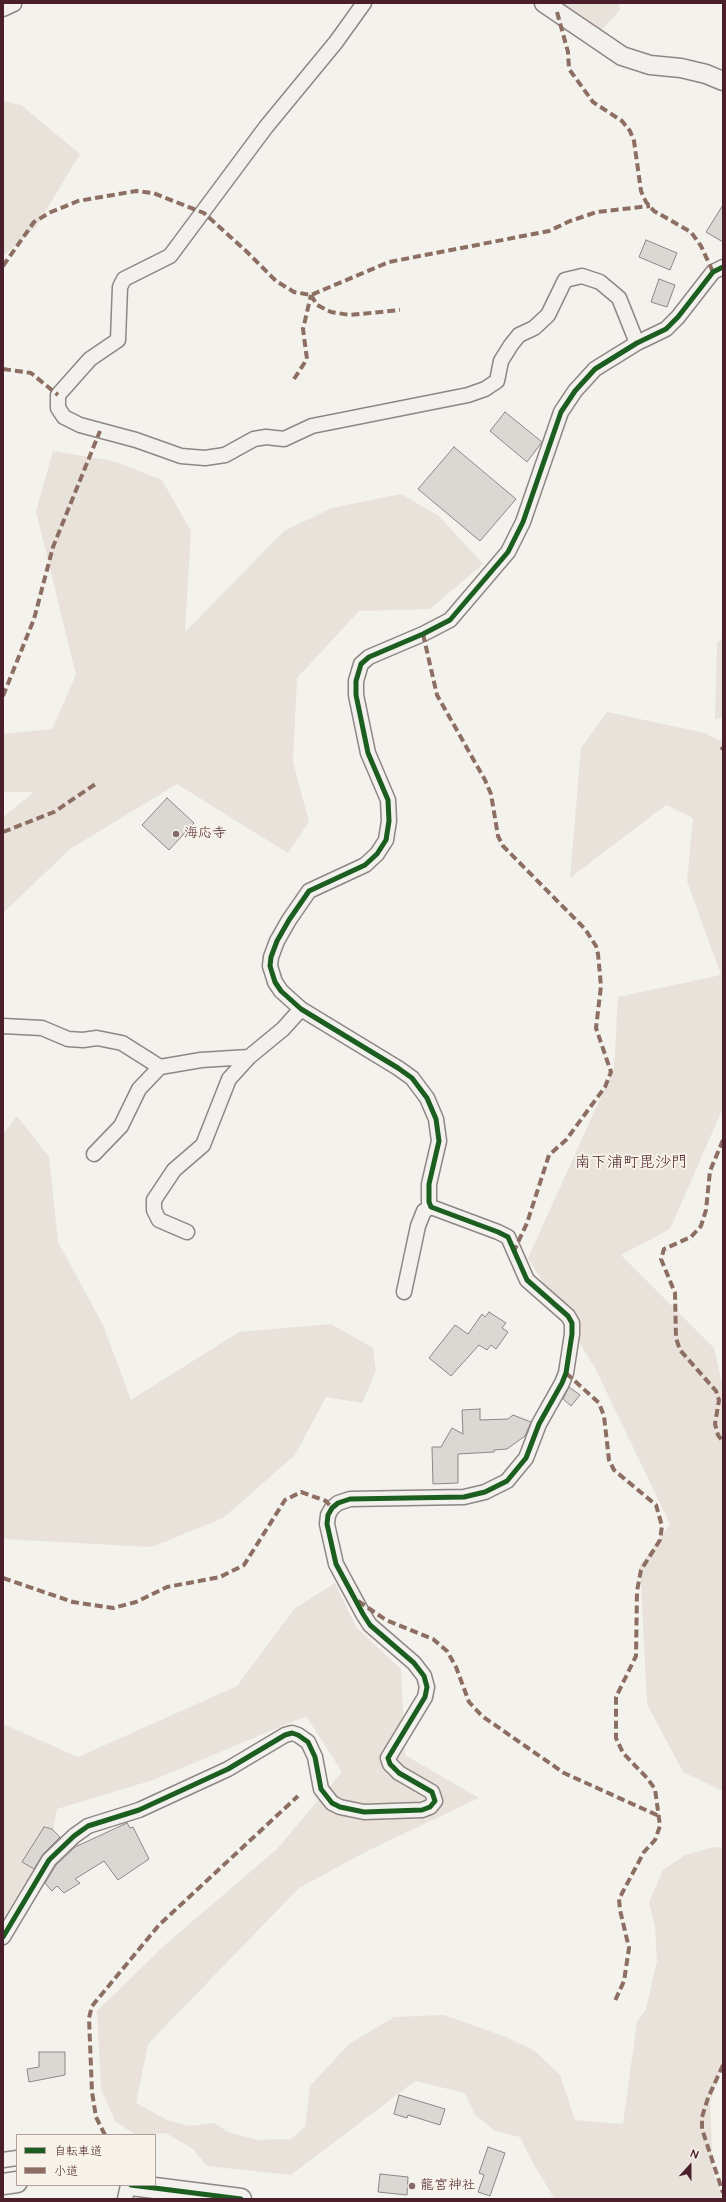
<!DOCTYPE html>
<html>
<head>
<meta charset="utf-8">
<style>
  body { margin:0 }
  #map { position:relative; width:726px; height:2202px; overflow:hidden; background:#f4f2ec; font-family:"Architects Daughter","Klee One",sans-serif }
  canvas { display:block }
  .frame { position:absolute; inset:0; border:4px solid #4a1f2b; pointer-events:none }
  .legend { position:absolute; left:16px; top:2134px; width:140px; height:52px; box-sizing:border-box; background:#f7f3e8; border:1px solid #b29e9c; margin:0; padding:5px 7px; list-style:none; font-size:12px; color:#4a1f2b }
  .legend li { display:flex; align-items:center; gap:8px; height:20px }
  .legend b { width:20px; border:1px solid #b29e9c }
  .north { position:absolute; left:670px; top:2146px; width:40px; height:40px; -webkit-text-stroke:3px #f7f3e8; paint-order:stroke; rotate:21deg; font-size:11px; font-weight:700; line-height:16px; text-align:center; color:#4a1f2b }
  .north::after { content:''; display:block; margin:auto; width:14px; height:18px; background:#4a1f2b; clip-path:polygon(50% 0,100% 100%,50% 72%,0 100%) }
</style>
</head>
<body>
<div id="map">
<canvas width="726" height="2202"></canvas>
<div class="frame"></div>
<ul class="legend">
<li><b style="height:5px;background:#1b5e20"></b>自転車道</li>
<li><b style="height:5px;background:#8d6e63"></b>小道</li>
</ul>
<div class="north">N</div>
</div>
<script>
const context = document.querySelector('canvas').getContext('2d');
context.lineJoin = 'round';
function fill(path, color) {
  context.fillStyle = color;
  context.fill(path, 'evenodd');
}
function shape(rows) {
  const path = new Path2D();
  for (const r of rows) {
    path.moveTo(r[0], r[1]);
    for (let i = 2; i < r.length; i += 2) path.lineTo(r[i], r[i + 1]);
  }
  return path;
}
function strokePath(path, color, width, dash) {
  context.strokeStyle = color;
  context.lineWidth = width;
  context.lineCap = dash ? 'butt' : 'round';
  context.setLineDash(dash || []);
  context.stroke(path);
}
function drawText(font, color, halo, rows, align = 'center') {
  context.font = font + ' "Architects Daughter","Klee One",sans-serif';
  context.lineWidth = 4;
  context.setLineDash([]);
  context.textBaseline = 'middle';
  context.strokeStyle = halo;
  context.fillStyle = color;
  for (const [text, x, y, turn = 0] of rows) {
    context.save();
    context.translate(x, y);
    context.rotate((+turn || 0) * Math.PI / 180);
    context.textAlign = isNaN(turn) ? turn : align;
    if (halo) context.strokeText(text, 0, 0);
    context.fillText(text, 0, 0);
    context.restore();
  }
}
fill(shape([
  [540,3,619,3,620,10,594,38],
  [3,101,21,105,80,154,36,227,3,256],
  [53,451,113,461,162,480,191,531,185,632,284,531,332,508,401,494,439,516,483,564,430,609,359,611,297,678,293,762,309,822,288,853,177,784,70,849,3,913,3,817,34,792,3,792,3,734,52,729,76,675,36,511],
  [723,638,723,718,715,719,717,643],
  [607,712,705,733,723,742,723,1108,670,1229,621,1255,714,1348,723,1389,723,1791,683,1772,647,1704,640,1565,670,1524,595,1368,528,1258,614,1068,618,997,721,975,687,881,693,818,666,805,570,878,581,748],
  [17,1116,49,1157,58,1242,103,1325,131,1400,239,1332,331,1324,373,1348,376,1371,362,1403,326,1397,295,1455,223,1518,152,1547,3,1539,3,1134],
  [335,1583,356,1627,401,1669,405,1755,479,1798,367,1851,299,1888,148,2044,136,2103,167,2120,189,2126,214,2123,228,2132,257,2140,291,2139,305,2127,310,2086,348,2045,394,2017,444,2015,506,2037,535,2051,560,2075,575,2120,623,2124,637,2021,646,2009,657,1961,655,1927,649,1902,663,1870,685,1855,714,1847,723,1848,723,2063,710,2103,713,2172,723,2199,554,2198,533,2163,520,2137,495,2131,475,2115,465,2093,415,2081,291,2175,207,2166,193,2149,166,2133,136,2135,115,2121,101,2089,97,2011,167,1943,277,1849,342,1772,306,1716,153,1780,57,1809,46,1870,3,1941,3,1724,78,1757,237,1686,294,1609]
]), '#e8e2da');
const building = shape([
  [723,205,723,242,706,232,723,205],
  [646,240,677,253,670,270,639,257,646,240],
  [659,279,675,285,667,307,651,302,659,279],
  [505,412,542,442,527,462,490,431,505,412],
  [454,447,516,499,480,541,418,489,454,447],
  [167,798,194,823,169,850,142,825,167,798],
  [489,1312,506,1323,502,1328,508,1332,496,1349,491,1345,487,1350,479,1345,451,1376,429,1358,455,1325,468,1334,482,1314,485,1317,489,1312],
  [569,1387,580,1395,571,1406,563,1399,569,1387],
  [480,1409,480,1420,508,1419,513,1415,531,1422,525,1436,507,1449,494,1450,494,1452,458,1454,458,1483,433,1484,432,1447,441,1447,452,1428,463,1434,462,1410,480,1409],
  [127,1823,130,1828,133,1827,149,1859,118,1880,104,1861,75,1879,80,1883,64,1893,57,1886,52,1891,45,1883,56,1865,75,1847,127,1823],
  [44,1827,52,1829,60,1837,43,1854,34,1869,22,1862,44,1827],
  [39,2052,65,2052,65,2075,29,2082,27,2069,39,2067,39,2052],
  [399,2095,445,2109,440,2125,408,2115,407,2118,394,2114,399,2095],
  [488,2147,505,2153,490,2196,478,2192,484,2175,479,2173,488,2147],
  [380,2174,408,2177,407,2195,378,2192,380,2174]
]);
fill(building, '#dbd7d3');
strokePath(building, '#8f8685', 1);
const minor = shape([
  [364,3,336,42,266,127,170,256,124,279,120,287,118,340,90,359,58,395,58,408,64,417,80,425,136,440,181,456,205,458,225,455,254,439,266,437,284,439,312,426,468,395,485,389,497,381,501,361,511,345,519,335,534,328,548,315,565,280,582,276,600,282,619,298,637,343],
  [3,9,14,4],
  [3,1026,42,1028,68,1039,83,1040,97,1038,122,1043,160,1067,201,1060,249,1057,283,1029,301,1009],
  [94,1154,121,1126,139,1089,160,1067],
  [187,1232,159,1220,154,1210,154,1200,174,1170,203,1145,229,1079,249,1057],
  [404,1292,418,1226,424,1211,431,1207],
  [3,1937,49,1860,74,1836,88,1826,139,1810,228,1769,285,1735,292,1733,298,1735,308,1742,315,1757,321,1789,332,1803,340,1807,364,1812,422,1810,430,1807,435,1801,432,1792,399,1773,390,1764,388,1758,425,1697,427,1687,424,1676,414,1663,370,1625,363,1614,336,1564,327,1524,328,1515,332,1508,338,1503,350,1499,464,1497,485,1492,507,1481,526,1458,539,1424,562,1383,566,1373,572,1334,572,1323,568,1316,527,1280,508,1237,498,1232,431,1207,429,1202,429,1184,439,1141,436,1119,427,1098,412,1078,398,1068,301,1009,281,991,275,982,270,966,271,957,277,941,289,920,309,891,365,865,377,854,386,840,389,821,388,800,368,753,356,695,356,681,361,664,369,657,423,634,450,620,508,552,523,522,561,412,575,391,595,369,637,343,666,329,678,317,713,272,723,267],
  [3,2160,17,2158],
  [125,2199,128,2185]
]);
const tertiary = shape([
  [544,3,622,56,650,65,681,68,706,74,723,81]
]);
const secondary = shape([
  [3,2184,17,2182],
  [131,2185,241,2199]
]);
strokePath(minor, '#8f8685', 17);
strokePath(tertiary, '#8f8685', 21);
strokePath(secondary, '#8f8685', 23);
strokePath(minor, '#f2f1ed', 14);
strokePath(tertiary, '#f2f1ed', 18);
strokePath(secondary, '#f2f1ed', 20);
strokePath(shape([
  [557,12,568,52,569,69,593,102,622,121,630,131,634,141,641,191,646,202,654,211,691,232,701,246,713,272],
  [3,266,34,222,51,212,78,201,136,191,153,193,204,213,246,251,276,281,294,292,311,295,389,262,549,231,570,221,597,212,650,206],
  [311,295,317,305,331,312,350,315,400,310],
  [3,369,31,373,58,395],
  [294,379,307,359,303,329,311,295],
  [423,634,437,695,485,780,491,794,498,836,503,846,585,929,596,946,598,954,601,986,596,1028,611,1072,605,1087,566,1140,549,1155,527,1223,514,1251],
  [3,696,34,619,53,547,100,431],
  [721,747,723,749],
  [3,832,54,812,97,783],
  [723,1140,710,1171,706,1210,701,1226,691,1237,664,1249,661,1259,675,1293,676,1338,680,1350,716,1391,719,1400,715,1424,718,1435,723,1442],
  [566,1373,599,1403,604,1416,609,1460,614,1470,656,1505,662,1526,660,1540,641,1570,637,1591,636,1656,616,1697,616,1738,623,1753,647,1778,655,1789,660,1826,655,1840,644,1852,619,1899,620,1910,629,1948,624,1981,614,2003],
  [3,1578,73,1602,113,1608,136,1602,167,1587,220,1577,244,1565,285,1500,301,1492,326,1501,332,1508],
  [358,1601,386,1620,433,1639,447,1651,456,1667,469,1702,482,1716,564,1773,659,1816],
  [723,2065,708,2098,702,2117,702,2129,723,2193],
  [105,2135,96,2117,92,2092,89,2018,92,2006,159,1925,298,1796]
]), '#8d6e63', 4, [8, 4]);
strokePath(shape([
  [3,1937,49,1860,74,1836,88,1826,139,1810,228,1769,285,1735,292,1733,298,1735,308,1742,315,1757,321,1789,332,1803,340,1807,364,1812,422,1810,430,1807,435,1801,432,1792,399,1773,390,1764,388,1758,425,1697,427,1687,424,1676,414,1663,370,1625,363,1614,336,1564,327,1524,328,1515,332,1508,338,1503,350,1499,464,1497,485,1492,507,1481,526,1458,539,1424,562,1383,566,1373,572,1334,572,1323,568,1316,527,1280,508,1237,498,1232,431,1207,429,1202,429,1184,439,1141,436,1119,427,1098,412,1078,398,1068,301,1009,281,991,275,982,270,966,271,957,277,941,289,920,309,891,365,865,377,854,386,840,389,821,388,800,368,753,356,695,356,681,361,664,369,657,423,634,450,620,508,552,523,522,561,412,575,391,595,369,637,343,666,329,678,317,713,272,723,267],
  [131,2185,241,2199]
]), '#1b5e20', 5);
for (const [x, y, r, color] of [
  [176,834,4,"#86696f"],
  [412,2186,4,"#86696f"]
]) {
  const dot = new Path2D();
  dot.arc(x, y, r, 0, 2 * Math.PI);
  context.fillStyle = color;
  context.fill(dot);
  strokePath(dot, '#f7f3e8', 1.5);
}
drawText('14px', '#4a1f2b', '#f7f3e8', [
  ["海応寺",184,834],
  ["龍宮神社",420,2186]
], 'left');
drawText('16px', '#4a1f2b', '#f7f3e8', [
  ["南下浦町毘沙門",631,1164]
]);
</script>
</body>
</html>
